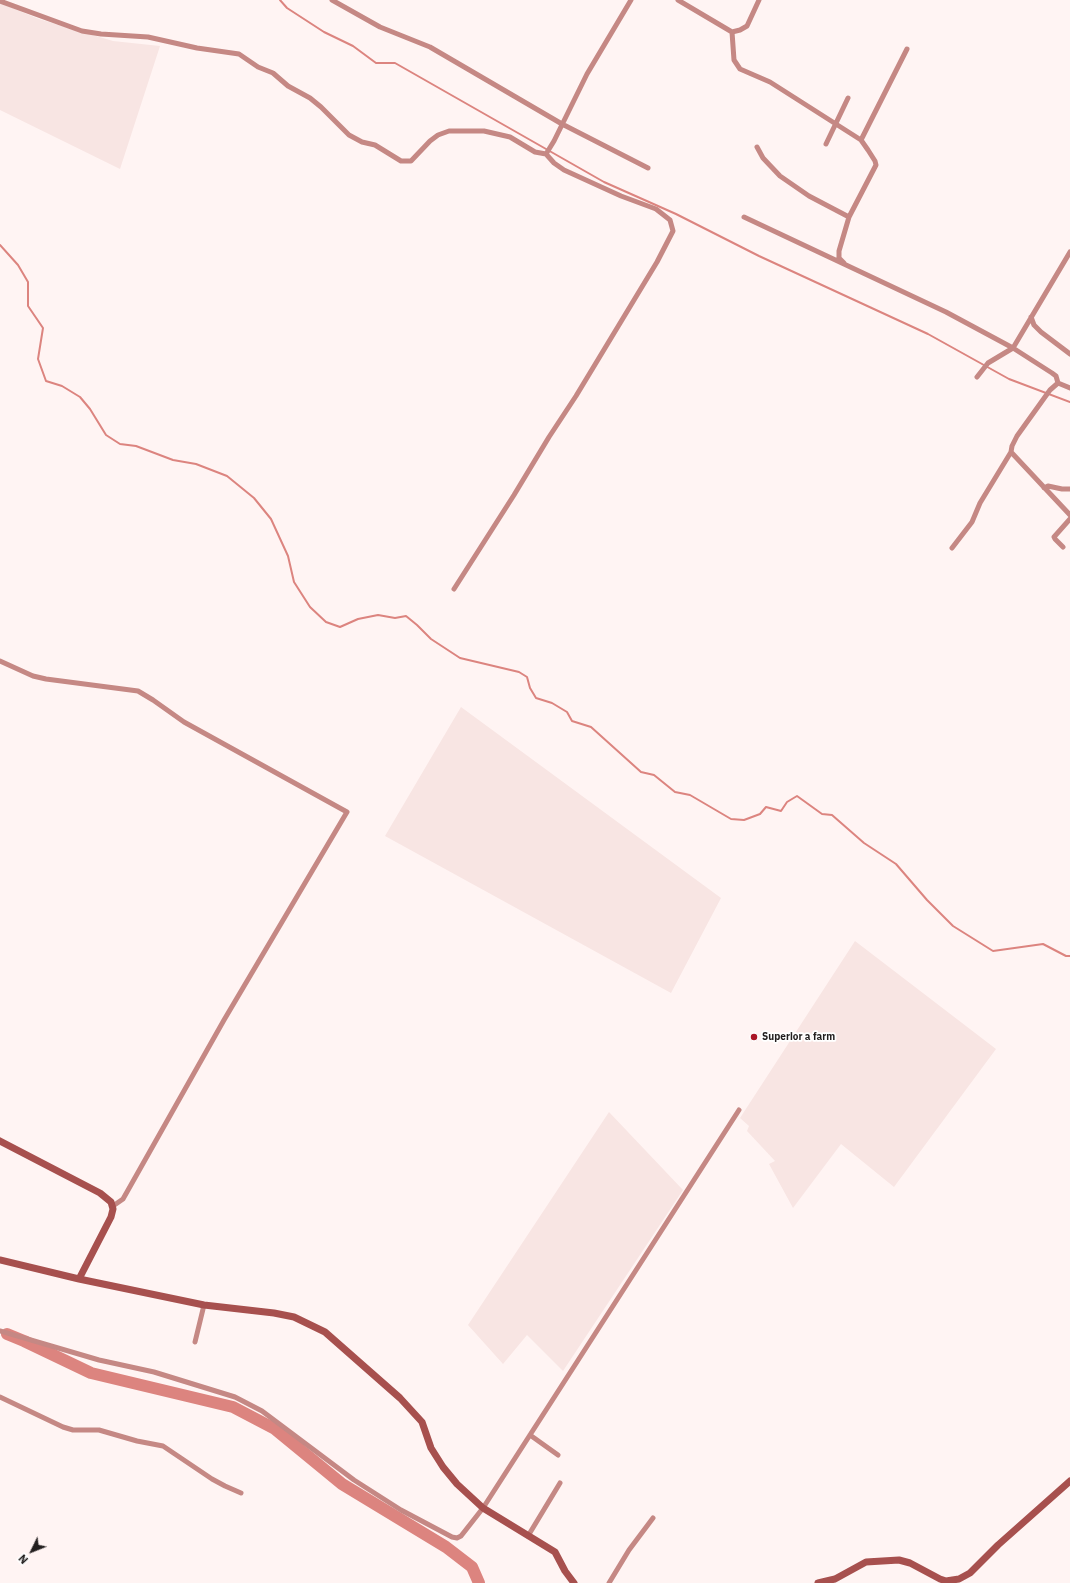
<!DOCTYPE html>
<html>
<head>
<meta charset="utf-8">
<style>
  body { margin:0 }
  #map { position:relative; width:1070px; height:1583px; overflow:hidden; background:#fff4f3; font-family:"IBM Plex Sans",sans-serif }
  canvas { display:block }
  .north { position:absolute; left:12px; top:1531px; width:40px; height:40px; -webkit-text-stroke:3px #fff; paint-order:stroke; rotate:227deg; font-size:11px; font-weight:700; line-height:16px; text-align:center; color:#221e1e }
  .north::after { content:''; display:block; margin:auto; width:14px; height:18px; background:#221e1e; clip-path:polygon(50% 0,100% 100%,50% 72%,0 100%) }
</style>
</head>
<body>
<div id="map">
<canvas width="1070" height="1583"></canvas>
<div class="north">N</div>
</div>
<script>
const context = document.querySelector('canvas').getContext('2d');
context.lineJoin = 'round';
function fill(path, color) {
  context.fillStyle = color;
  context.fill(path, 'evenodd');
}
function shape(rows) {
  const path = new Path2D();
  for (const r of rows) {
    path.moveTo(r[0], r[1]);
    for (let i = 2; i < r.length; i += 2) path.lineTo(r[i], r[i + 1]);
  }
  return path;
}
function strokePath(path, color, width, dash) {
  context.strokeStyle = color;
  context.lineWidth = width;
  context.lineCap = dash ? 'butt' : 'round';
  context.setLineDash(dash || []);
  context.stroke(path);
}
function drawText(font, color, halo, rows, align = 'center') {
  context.font = font + ' "IBM Plex Sans",sans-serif';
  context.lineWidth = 3.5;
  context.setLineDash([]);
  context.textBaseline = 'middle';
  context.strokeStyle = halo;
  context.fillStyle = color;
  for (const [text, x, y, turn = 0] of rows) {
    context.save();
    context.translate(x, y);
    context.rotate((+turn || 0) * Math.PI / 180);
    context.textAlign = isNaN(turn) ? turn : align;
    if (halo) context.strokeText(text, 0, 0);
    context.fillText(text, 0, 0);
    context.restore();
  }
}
fill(shape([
  [0,3,39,19,113,41,160,46,120,169,0,110],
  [461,707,721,898,671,993,385,836],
  [855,941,996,1049,894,1187,841,1144,793,1208,769,1164,775,1161,747,1131,749,1126,740,1118],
  [609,1112,683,1190,563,1371,527,1335,503,1364,468,1325]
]), '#f8e5e3');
strokePath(shape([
  [280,0,287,8,324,32,353,46,376,63,395,63,604,182,676,214,759,256,928,334,1009,379,1070,402],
  [0,245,18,265,28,282,28,306,43,328,38,359,46,381,62,386,80,397,90,409,106,435,120,444,136,446,173,460,196,464,227,476,254,498,271,519,288,556,294,582,310,607,326,622,340,627,358,619,378,615,395,618,406,616,417,625,431,639,460,658,519,672,527,677,530,688,536,698,552,703,567,712,572,721,591,727,641,772,654,775,675,792,690,795,731,819,744,820,760,814,766,807,781,811,787,802,797,796,822,814,832,815,864,843,896,864,927,900,953,926,993,951,1043,944,1066,956,1070,956]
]), '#dc847f', 2);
strokePath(shape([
  [7,1334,24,1341,91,1373,233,1407,275,1429,342,1484,446,1547,472,1567,479,1583]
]), '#dc847f', 12);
strokePath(shape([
  [332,0,380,27,430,47,562,124,648,168],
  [678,0,732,32,734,60,740,69,770,82,861,140,868,150,875,161,876,165,849,217,839,251,839,258,844,263],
  [0,1,82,31,101,34,148,37,197,48,239,54,258,67,273,73,288,86,310,98,321,107,349,135,362,142,375,145,401,161,411,161,430,141,438,135,449,131,484,131,510,137,535,152,546,154,554,163,564,170,621,196,656,209,670,220,673,231,657,262,576,396,549,437,514,495,454,589],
  [732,32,740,30,747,26,759,0],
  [861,140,907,49],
  [826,144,848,98],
  [757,147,763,158,780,176,809,196,849,217],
  [546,154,554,141,587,74,631,0],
  [744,217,946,312,1013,348,1052,373,1056,376,1058,383],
  [1031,317,1034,325,1041,332,1070,354],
  [977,377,988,363,1013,348,1070,252],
  [1070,388,1058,383,1050,390,1017,436,1012,446,1011,452,1070,515],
  [1044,488,1048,486,1062,489,1070,489],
  [1063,547,1055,539,1054,537,1070,519],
  [952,548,972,522,980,503,1011,452],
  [0,661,33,676,46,679,138,691,153,700,184,722,347,812,224,1020,123,1199,113,1206],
  [0,1331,99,1360,154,1372,235,1397,262,1411,354,1480,401,1510,452,1537,457,1538,461,1536,483,1508,739,1110],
  [195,1342,204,1305],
  [0,1397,63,1427,73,1430,99,1430,137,1441,163,1446,212,1479,225,1486,241,1493],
  [530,1435,558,1455],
  [528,1536,560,1483],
  [609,1583,629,1550,653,1518]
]), '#c58884', 5);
strokePath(shape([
  [0,1141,100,1193,111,1202,113,1209,111,1217,79,1279],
  [0,1260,79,1279,204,1305,274,1313,294,1317,325,1332,400,1398,422,1422,431,1448,443,1467,457,1484,483,1508,555,1552,565,1571,574,1583],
  [818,1583,835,1579,866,1562,899,1560,910,1563,940,1579,946,1581,959,1579,970,1573,998,1545,1070,1481]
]), '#a7504e', 7);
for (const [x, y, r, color] of [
  [754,1037,4,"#aa1526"]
]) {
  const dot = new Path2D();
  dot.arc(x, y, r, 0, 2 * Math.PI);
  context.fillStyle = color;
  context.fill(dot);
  strokePath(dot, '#fff', 1.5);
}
drawText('bold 10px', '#221e1e', '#fff', [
  ["Superior a farm",762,1037]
], 'left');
</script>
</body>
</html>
